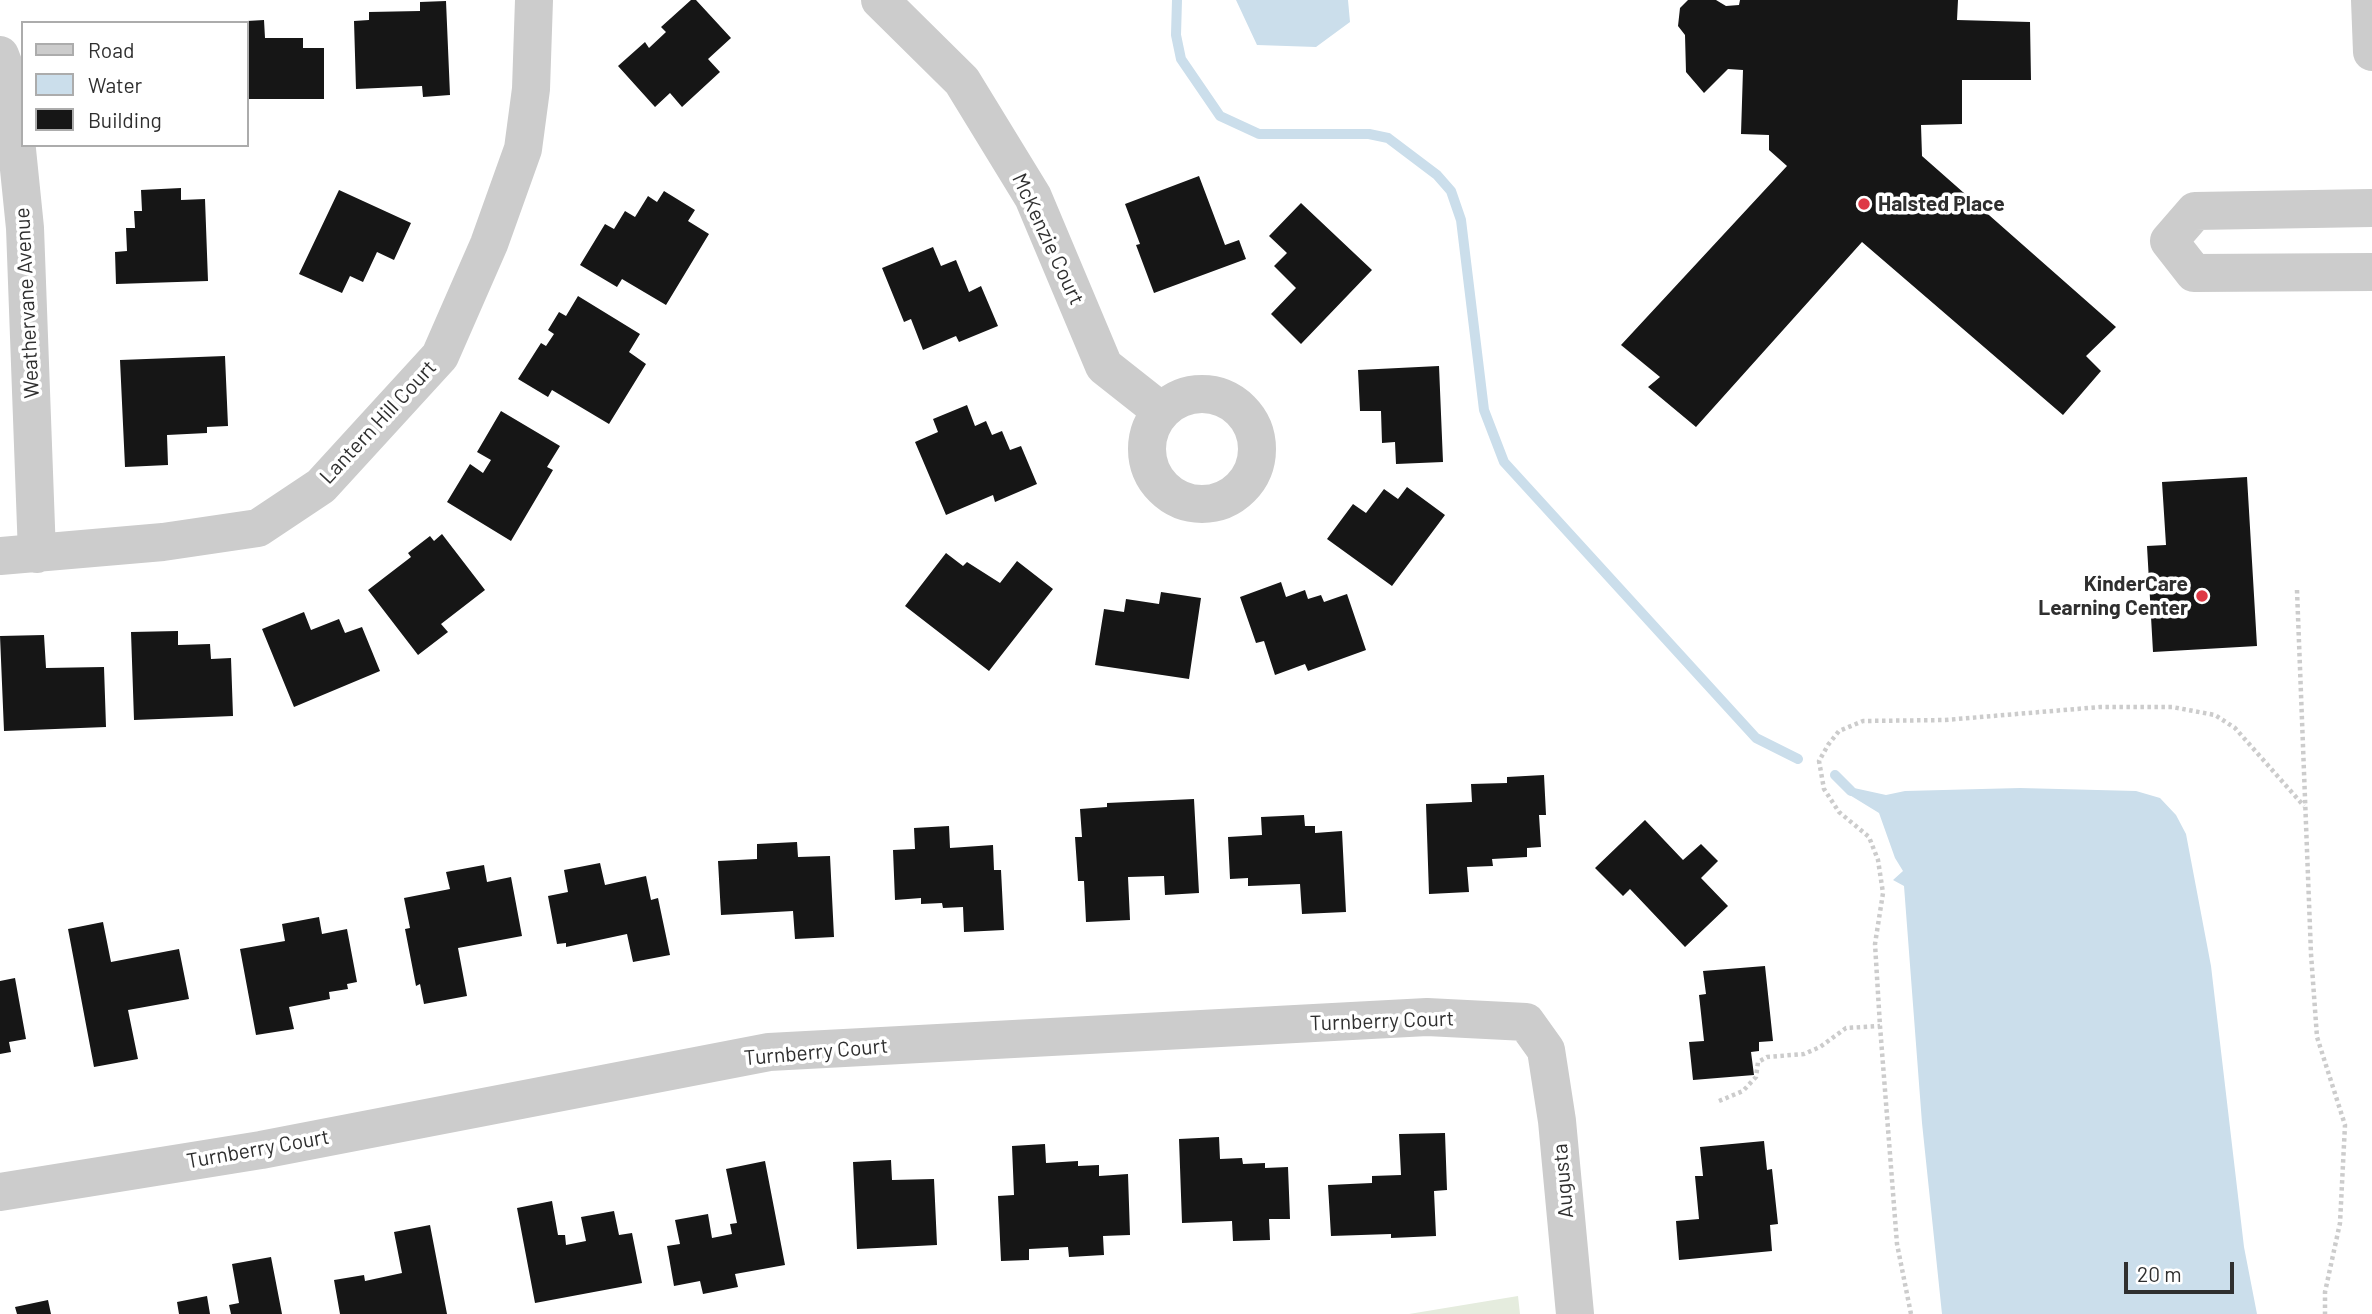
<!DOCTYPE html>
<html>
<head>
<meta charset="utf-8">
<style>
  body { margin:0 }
  #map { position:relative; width:2372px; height:1314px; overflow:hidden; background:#fff; font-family:Barlow,sans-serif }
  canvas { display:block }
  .legend { position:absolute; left:21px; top:21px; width:228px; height:126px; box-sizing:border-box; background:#fff; border:2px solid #acacac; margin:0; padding:9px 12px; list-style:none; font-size:21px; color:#2f2f2f }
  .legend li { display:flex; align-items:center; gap:14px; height:35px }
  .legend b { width:35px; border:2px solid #acacac }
  .scale { position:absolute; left:2124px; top:1262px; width:110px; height:32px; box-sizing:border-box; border:4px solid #2f2f2f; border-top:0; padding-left:9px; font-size:21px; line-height:24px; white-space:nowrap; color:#2f2f2f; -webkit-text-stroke:5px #fff; paint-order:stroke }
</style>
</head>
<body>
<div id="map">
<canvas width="2372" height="1314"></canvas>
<ul class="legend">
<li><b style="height:9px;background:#ccc"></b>Road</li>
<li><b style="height:19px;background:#cbdeeb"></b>Water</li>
<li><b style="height:19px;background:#161616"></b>Building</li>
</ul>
<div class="scale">20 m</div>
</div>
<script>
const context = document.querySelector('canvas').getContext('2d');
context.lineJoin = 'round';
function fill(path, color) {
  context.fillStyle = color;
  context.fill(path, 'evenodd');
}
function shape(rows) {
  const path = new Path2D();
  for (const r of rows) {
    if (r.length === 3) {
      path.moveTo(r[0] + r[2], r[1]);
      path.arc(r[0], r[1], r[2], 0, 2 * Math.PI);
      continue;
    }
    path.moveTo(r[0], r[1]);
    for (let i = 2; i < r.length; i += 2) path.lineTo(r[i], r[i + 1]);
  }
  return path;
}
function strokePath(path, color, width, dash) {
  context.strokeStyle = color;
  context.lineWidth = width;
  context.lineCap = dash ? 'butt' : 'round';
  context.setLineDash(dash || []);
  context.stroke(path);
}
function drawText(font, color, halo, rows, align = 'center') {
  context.font = font + ' Barlow,sans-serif';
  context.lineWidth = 7;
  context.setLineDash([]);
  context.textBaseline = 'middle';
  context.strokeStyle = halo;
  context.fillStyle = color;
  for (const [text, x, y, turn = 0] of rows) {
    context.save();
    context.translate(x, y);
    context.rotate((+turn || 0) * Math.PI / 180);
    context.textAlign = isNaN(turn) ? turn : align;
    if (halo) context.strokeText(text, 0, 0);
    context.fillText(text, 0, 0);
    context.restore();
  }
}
fill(shape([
  [1518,1296,1520,1314,1409,1314]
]), '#e5ecde');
fill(shape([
  [1236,0,1348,0,1350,22,1316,47,1257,45],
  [1854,788,1886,795,1905,791,2020,788,2136,791,2160,798,2176,815,2186,834,2211,966,2244,1247,2257,1314,1942,1314,1922,1123,1904,886,1893,880,1903,871,1895,858,1879,813,1848,794]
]), '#cbdeeb');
strokePath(shape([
  [1177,0,1176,35,1181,59,1220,116,1259,134,1369,134,1388,138,1437,175,1451,191,1461,220,1484,410,1504,462,1756,738,1798,759],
  [1835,775,1851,791]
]), '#cbdeeb', 10);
fill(shape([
  [691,0,696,0,731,38,708,59,720,72,682,107,670,93,655,107,618,66,645,42,649,48,666,32,661,27],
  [1688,0,1716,0,1726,6,1739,5,1740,0,1958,0,1957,20,2030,22,2031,80,1962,80,1962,124,1921,125,1922,156,2116,327,2086,356,2101,371,2063,415,1862,242,1696,427,1648,387,1660,377,1621,345,1787,166,1769,150,1769,135,1741,134,1743,70,1728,69,1704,93,1686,72,1685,35,1678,26,1680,8],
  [446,1,450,95,423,97,422,86,356,89,354,21,369,20,369,12,420,11,420,2],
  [264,20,265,38,303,38,303,48,324,48,324,99,247,99,247,21],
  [1199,176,1225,245,1239,240,1246,259,1154,293,1136,245,1140,244,1125,204],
  [181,188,181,200,205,199,208,281,116,284,115,252,127,251,126,228,135,228,134,211,142,211,141,190],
  [339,190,411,223,394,260,377,252,363,282,350,276,342,293,299,274],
  [664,191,695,210,688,221,709,234,666,305,622,279,617,287,580,265,605,224,614,229,625,211,635,217,648,196,657,202],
  [1301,203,1372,270,1301,344,1271,314,1296,288,1274,266,1287,253,1269,236],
  [933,247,941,266,956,260,969,292,981,286,998,326,959,342,956,336,923,350,911,319,904,322,882,268],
  [578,296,640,334,629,352,646,364,609,424,552,390,548,397,518,379,541,343,546,346,554,334,548,330,559,312,566,316],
  [225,356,228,426,207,427,207,433,167,435,168,465,125,467,120,360],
  [1439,366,1443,462,1396,464,1395,442,1382,443,1381,411,1360,411,1358,370],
  [967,405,975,426,986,421,992,435,1002,431,1010,450,1021,446,1037,484,995,502,993,495,946,515,915,442,938,432,933,419],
  [501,411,560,446,547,467,553,470,511,541,447,502,470,464,483,473,491,460,477,452],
  [2247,477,2257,646,2153,652,2147,546,2166,545,2162,482],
  [1407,487,1445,515,1392,586,1327,539,1353,504,1366,513,1384,489,1398,499],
  [442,534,485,590,441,624,448,632,418,655,368,590,411,557,408,553,430,536,434,541],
  [946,553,963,566,967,562,1000,583,1017,561,1053,589,989,671,905,606],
  [1281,582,1286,597,1305,590,1308,599,1321,595,1324,602,1347,594,1366,650,1308,671,1305,664,1275,675,1264,641,1256,643,1240,597],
  [1161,592,1201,598,1189,679,1095,665,1104,609,1124,612,1126,599,1159,604],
  [304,612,311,630,339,619,345,633,362,627,380,671,294,707,262,629],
  [178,631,178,645,210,644,211,659,231,658,233,716,134,720,131,632],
  [44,635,46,668,104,667,106,727,4,731,0,636],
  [1544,775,1546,815,1539,815,1541,847,1527,848,1527,857,1492,859,1493,866,1467,867,1469,892,1429,894,1426,804,1472,802,1471,784,1507,783,1507,777],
  [1194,799,1199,893,1165,895,1164,876,1128,877,1130,920,1086,922,1084,881,1078,881,1075,837,1082,837,1080,809,1107,807,1107,803],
  [1304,815,1305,826,1315,826,1315,833,1342,831,1346,912,1302,914,1300,884,1248,886,1248,878,1230,879,1228,837,1262,835,1261,817],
  [1645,820,1683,860,1701,844,1718,861,1701,878,1728,906,1685,947,1630,889,1623,896,1595,868],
  [949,826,950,848,993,845,994,870,1001,870,1004,930,964,932,963,907,943,908,942,903,921,904,921,898,895,900,893,850,915,849,914,828],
  [797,842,798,857,830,856,834,937,795,939,793,911,721,915,718,861,757,859,757,844],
  [600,863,605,885,646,876,651,900,658,898,670,955,633,962,627,934,566,947,566,943,557,944,548,896,568,892,564,870],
  [484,865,487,882,511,877,522,936,458,948,467,996,424,1004,420,984,416,986,405,929,410,928,404,898,450,889,446,872],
  [319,917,322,934,347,929,357,982,347,984,348,989,329,992,330,999,289,1007,294,1029,256,1035,240,949,285,941,282,924],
  [103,922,111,962,179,949,189,999,128,1010,138,1059,94,1067,68,929],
  [1765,966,1773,1041,1759,1042,1759,1051,1751,1052,1754,1075,1693,1080,1689,1042,1704,1041,1699,995,1706,994,1703,971],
  [15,978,26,1039,9,1042,11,1052,0,1054,0,981],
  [1445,1133,1447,1190,1434,1191,1436,1236,1391,1238,1391,1234,1331,1236,1328,1185,1372,1183,1372,1176,1401,1175,1399,1134],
  [1219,1137,1220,1159,1242,1158,1243,1164,1265,1163,1265,1168,1288,1167,1290,1219,1269,1219,1270,1240,1233,1241,1232,1221,1182,1223,1179,1139],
  [1764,1141,1767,1170,1772,1169,1778,1224,1770,1225,1772,1251,1679,1260,1676,1221,1699,1219,1695,1176,1703,1176,1700,1147],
  [1045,1144,1046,1163,1078,1161,1078,1166,1099,1165,1099,1176,1128,1174,1130,1235,1103,1236,1104,1255,1069,1257,1068,1247,1029,1249,1029,1260,1001,1261,998,1196,1014,1195,1012,1146],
  [891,1160,892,1180,934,1179,937,1245,857,1249,853,1162],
  [765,1161,785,1265,735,1274,738,1287,703,1294,700,1281,674,1286,667,1246,680,1244,675,1220,708,1214,712,1238,732,1234,730,1224,737,1223,726,1169],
  [552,1201,558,1235,565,1235,566,1245,586,1241,581,1217,614,1211,619,1235,632,1233,642,1283,535,1303,517,1208],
  [430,1225,447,1314,340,1314,334,1280,364,1275,365,1281,402,1273,394,1232],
  [271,1257,282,1314,231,1314,229,1305,239,1303,232,1264],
  [207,1296,210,1314,179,1314,177,1302],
  [48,1300,51,1314,17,1314,15,1307]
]), '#161616');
strokePath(shape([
  [2297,590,2311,954,2317,1037,2345,1125,2340,1223,2325,1292,2325,1314],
  [1719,1101,1743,1091,1756,1077,1758,1062,1767,1057,1804,1054,1820,1047,1846,1028,1880,1026],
  [1911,1314,1897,1244,1880,1026,1875,944,1883,893,1878,860,1869,837,1839,812,1824,789,1819,761,1828,745,1839,731,1863,721,1945,720,2100,707,2172,707,2215,715,2235,728,2304,806]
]), '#ccc', 4.5, [3.5, 3.5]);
strokePath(shape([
  [880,0,962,81,1033,197,1104,366,1161,411],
  [2370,0,2372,52],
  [0,55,10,81,25,228,37,554],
  [2372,208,2195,211,2169,241,2194,273,2372,272],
  [1202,449,55],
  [0,556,163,542,258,528,321,486,440,356,489,244,523,149,531,89,534,0],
  [0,1192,261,1150,769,1052,1427,1017,1526,1022,1546,1050,1557,1121,1575,1314]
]), '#ccc', 38);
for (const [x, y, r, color] of [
  [1864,204,7,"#de3945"],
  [2202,596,7,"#de3945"]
]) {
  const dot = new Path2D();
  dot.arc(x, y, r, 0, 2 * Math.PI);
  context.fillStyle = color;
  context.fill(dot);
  strokePath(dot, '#fff', 2.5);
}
drawText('bold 21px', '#2f2f2f', '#fff', [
  ["Halsted Place",1878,204],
  ["KinderCare",2188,584,"right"],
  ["Learning Center",2188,608,"right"]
], 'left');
drawText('21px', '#2f2f2f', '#fff', [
  ["McKenzie Court",1048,239,65],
  ["Weathervane Avenue",27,303,-93],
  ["Lantern Hill Court",378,422,-47],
  ["Turnberry Court",1382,1021,-2],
  ["Turnberry Court",816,1052,-5],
  ["Turnberry Court",258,1149,-10],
  ["Augusta",1563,1181,-95]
]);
</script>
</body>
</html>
